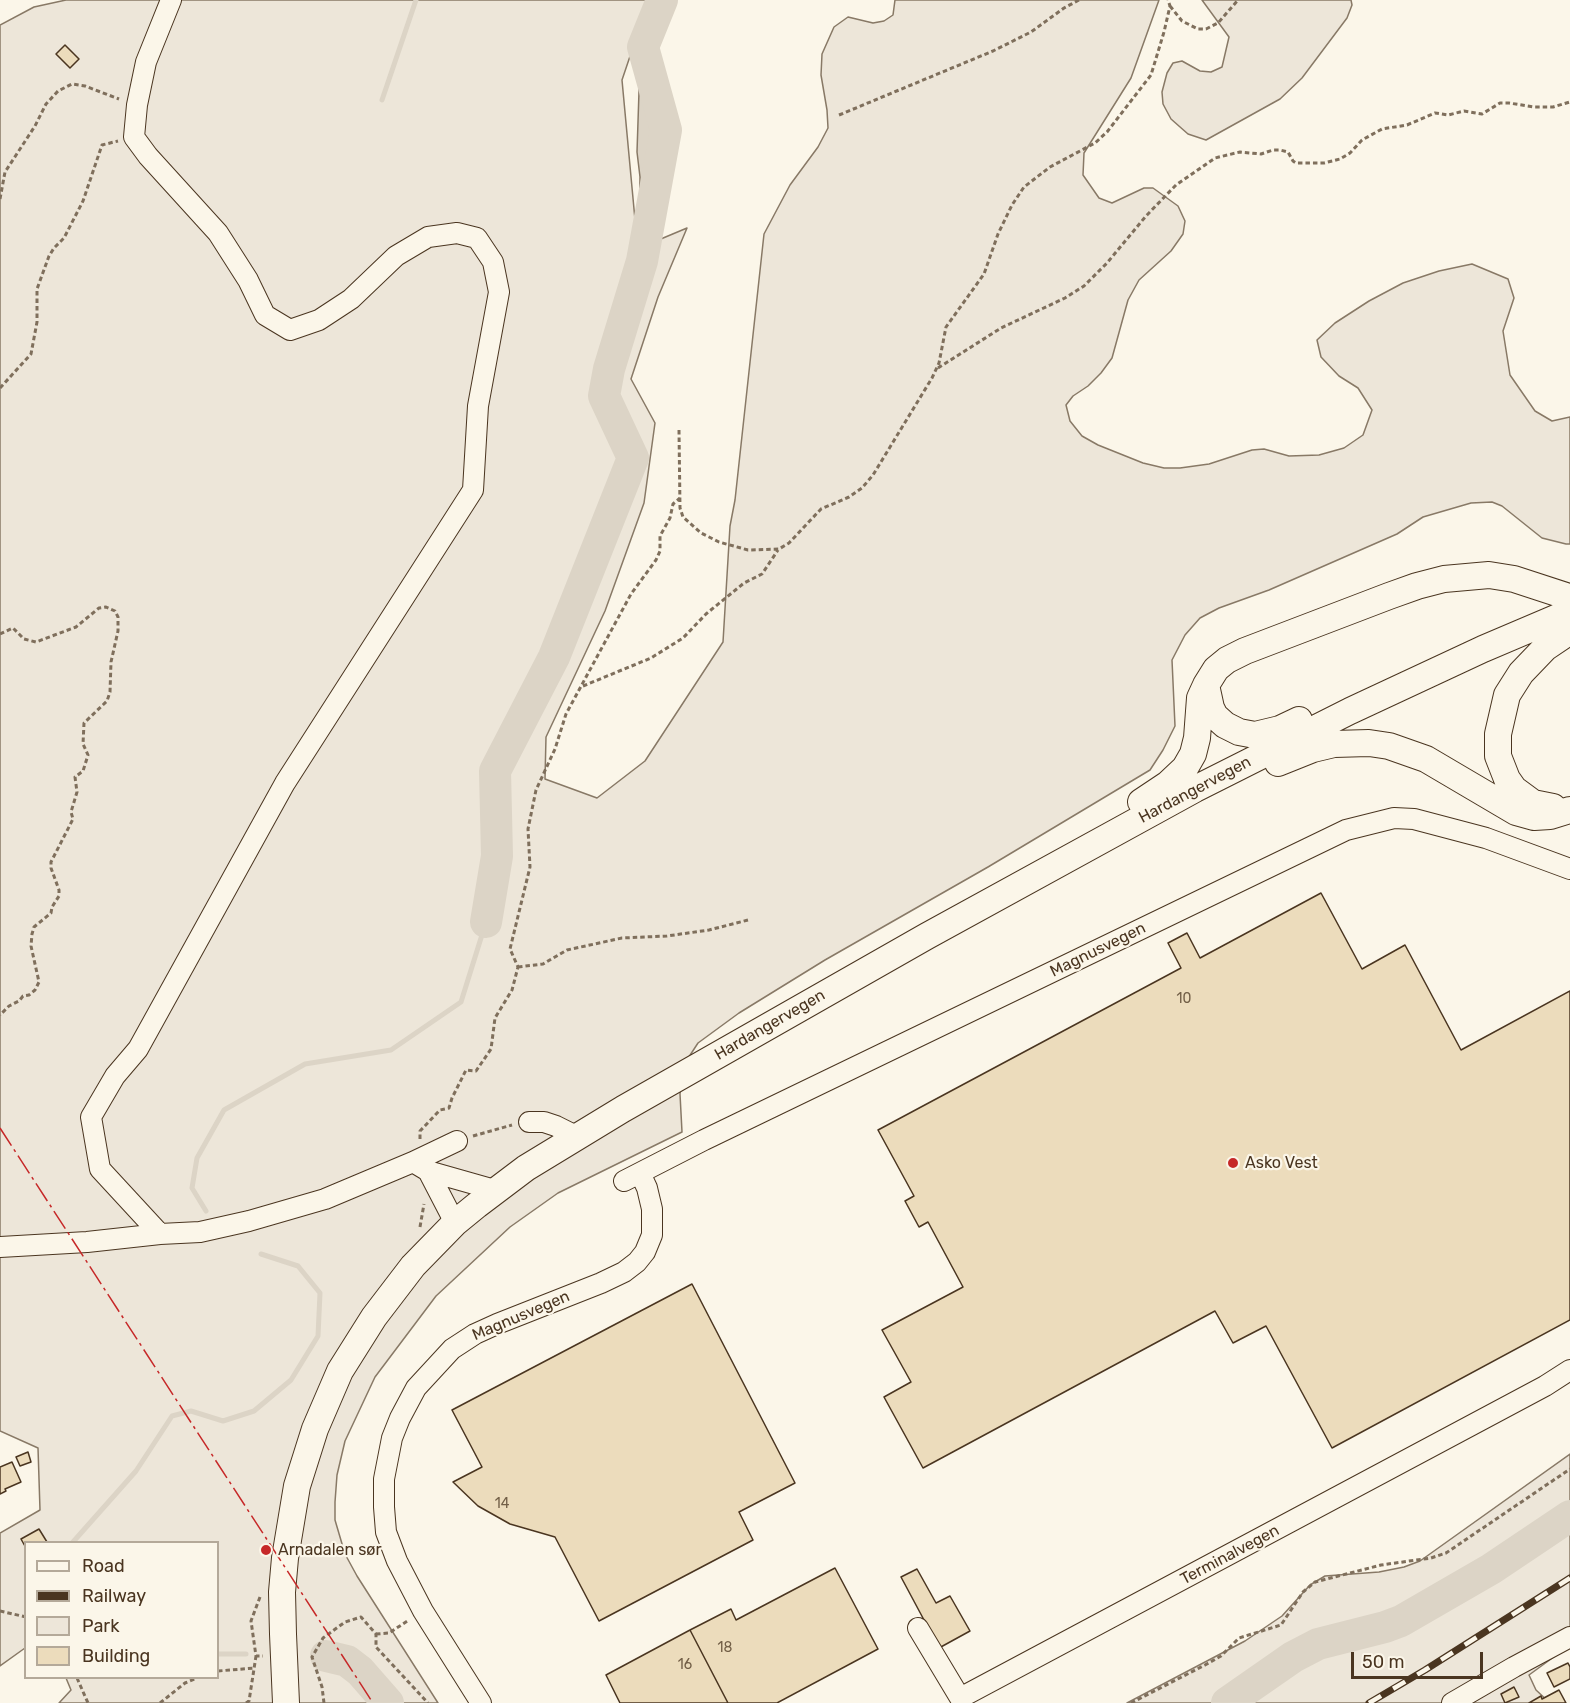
<!DOCTYPE html>
<html>
<head>
<meta charset="utf-8">
<style>
  body { margin:0 }
  #map { position:relative; width:1570px; height:1703px; overflow:hidden; background:#fbf6e9; font-family:Rubik,sans-serif }
  canvas { display:block }
  .legend { position:absolute; left:24px; top:1541px; width:195px; height:138px; box-sizing:border-box; background:#fbf6e9; border:2px solid #b4a999; margin:0; padding:8px 10px; list-style:none; font-size:18px; color:#4a3520 }
  .legend li { display:flex; align-items:center; gap:12px; height:30px }
  .legend b { width:30px; border:2px solid #b4a999 }
  .scale { position:absolute; left:1351px; top:1652px; width:132px; height:27px; box-sizing:border-box; border:3px solid #4a3520; border-top:0; padding-left:8px; font-size:18px; line-height:21px; white-space:nowrap; color:#4a3520; -webkit-text-stroke:4px #fbf6e9; paint-order:stroke }
</style>
</head>
<body>
<div id="map">
<canvas width="1570" height="1703"></canvas>
<ul class="legend">
<li><b style="height:8px;background:#fbf6e9"></b>Road</li>
<li><b style="height:8px;background:#4a3520"></b>Railway</li>
<li><b style="height:16px;background:#ede6d9"></b>Park</li>
<li><b style="height:16px;background:#ecdcbc"></b>Building</li>
</ul>
<div class="scale">50 m</div>
</div>
<script>
const context = document.querySelector('canvas').getContext('2d');
context.lineJoin = 'round';
function fill(path, color) {
  context.fillStyle = color;
  context.fill(path, 'evenodd');
}
function shape(rows) {
  const path = new Path2D();
  for (const r of rows) {
    path.moveTo(r[0], r[1]);
    for (let i = 2; i < r.length; i += 2) path.lineTo(r[i], r[i + 1]);
  }
  return path;
}
function strokePath(path, color, width, dash) {
  context.strokeStyle = color;
  context.lineWidth = width;
  context.lineCap = dash ? 'butt' : 'round';
  context.setLineDash(dash || []);
  context.stroke(path);
}
function drawText(font, color, halo, rows, align = 'center') {
  context.font = font + ' Rubik,sans-serif';
  context.lineWidth = 4.5;
  context.setLineDash([]);
  context.textBaseline = 'middle';
  context.strokeStyle = halo;
  context.fillStyle = color;
  for (const [text, x, y, turn = 0] of rows) {
    context.save();
    context.translate(x, y);
    context.rotate((+turn || 0) * Math.PI / 180);
    context.textAlign = isNaN(turn) ? turn : align;
    if (halo) context.strokeText(text, 0, 0);
    context.fillText(text, 0, 0);
    context.restore();
  }
}
const green = shape([
  [66,0,649,0,622,80,638,252,641,260,656,241,687,228,658,297,631,379,655,423,644,503,605,611,546,737,545,779,597,798,645,761,723,642,730,526,735,500,764,234,790,185,818,147,828,128,827,110,821,75,822,54,834,27,848,17,873,23,884,21,893,15,895,0,1159,0,1131,78,1084,153,1083,175,1099,198,1112,203,1144,188,1153,188,1178,206,1185,221,1183,234,1171,251,1139,280,1128,300,1112,358,1101,373,1088,386,1073,396,1066,405,1070,421,1082,436,1098,445,1143,463,1164,468,1180,468,1209,464,1252,450,1264,449,1289,456,1319,455,1344,448,1363,435,1372,410,1358,388,1339,376,1321,357,1317,340,1335,323,1369,301,1403,283,1439,271,1472,264,1508,279,1514,298,1503,331,1510,375,1535,411,1552,421,1570,417,1570,544,1566,544,1542,538,1502,506,1492,502,1471,503,1423,517,1397,534,1269,590,1219,608,1200,618,1185,635,1172,660,1175,726,1163,750,1150,770,988,867,825,960,739,1013,698,1043,683,1066,680,1094,682,1132,558,1193,510,1227,436,1296,375,1377,345,1441,337,1475,335,1502,335,1520,345,1554,357,1576,438,1703,59,1703,71,1690,66,1678,218,1678,218,1542,26,1542,25,1648,0,1666,0,1533,40,1510,38,1448,0,1431,0,25,34,7,66,0],
  [1202,0,1351,0,1352,5,1347,18,1302,78,1280,99,1206,140,1188,134,1171,119,1163,104,1162,92,1167,73,1173,63,1182,61,1200,71,1211,72,1222,67,1229,37,1202,0],
  [1570,1454,1570,1645,1529,1675,1536,1690,1550,1703,1127,1703,1245,1641,1282,1616,1310,1585,1325,1576,1379,1572,1404,1567,1420,1561,1570,1454]
]);
fill(green, '#ede6d9');
strokePath(green, '#887966', 1.5);
const water = shape([
  [643,47,655,74,660,98,666,180,664,216,642,261,639,253,640,177,637,152,640,61,643,47]
]);
fill(water, '#dcd4c6');
strokePath(water, '#887966', 1.5);
strokePath(shape([
  [382,100,416,0],
  [206,1211,192,1188,197,1158,224,1110,305,1064,391,1050,461,1002,486,922],
  [73,1542,136,1471,172,1416,191,1411,223,1421,254,1411,291,1380,318,1336,320,1293,298,1266,261,1254],
  [218,1654,246,1654]
]), '#dcd4c6', 5);
strokePath(shape([
  [486,922,497,856,495,771,554,657,633,458,604,396,609,369,642,261,666,130,643,47,662,0],
  [326,1656,347,1661,360,1671,388,1703],
  [1227,1703,1293,1657,1318,1644,1385,1627,1401,1621,1491,1569,1570,1516]
]), '#dcd4c6', 32);
const building = shape([
  [65,45,79,59,70,68,56,54,65,45],
  [1321,893,1362,969,1405,945,1461,1050,1570,991,1570,1320,1332,1448,1266,1326,1233,1343,1215,1311,923,1468,884,1397,911,1382,882,1330,963,1287,928,1222,919,1227,905,1201,914,1196,878,1130,1181,968,1168,943,1187,933,1200,958,1321,893],
  [692,1284,795,1483,739,1512,753,1540,599,1621,555,1537,510,1524,478,1506,453,1482,482,1467,452,1410,692,1284],
  [28,1452,31,1462,20,1466,16,1457,28,1452],
  [12,1462,21,1482,5,1489,6,1491,0,1494,0,1467,12,1462],
  [39,1529,47,1542,26,1542,26,1548,21,1539,39,1529],
  [835,1568,878,1649,777,1703,728,1703,690,1630,731,1609,736,1620,835,1568],
  [917,1569,936,1603,950,1596,970,1631,939,1648,901,1577,917,1569],
  [690,1630,728,1703,620,1703,606,1675,690,1630],
  [1568,1663,1570,1667,1570,1679,1554,1687,1547,1673,1568,1663],
  [1514,1687,1519,1697,1505,1703,1501,1694,1514,1687],
  [1559,1690,1566,1703,1529,1703,1541,1696,1542,1699,1559,1690]
]);
fill(building, '#ecdcbc');
strokePath(building, '#4a3520', 1.5);
const minor = shape([
  [171,0,146,62,137,105,134,137,148,156,218,233,248,280,265,315,290,330,319,320,351,299,396,256,428,237,457,233,477,238,493,262,499,292,478,406,473,490,285,783,138,1049,115,1076,91,1117,100,1169,160,1234,200,1232,249,1221,325,1199,413,1162],
  [529,1122,544,1122,556,1126,576,1136],
  [457,1141,413,1162,428,1171,495,1190],
  [428,1171,455,1223],
  [624,1181,704,1140,1346,830,1394,818,1414,819,1486,838,1570,869],
  [0,1247,87,1242,160,1234],
  [918,1628,960,1698,1545,1386,1570,1370],
  [481,1703,423,1611,397,1561,386,1532,384,1507,384,1479,392,1438,400,1418,416,1388,452,1349,475,1334,497,1324,601,1283,624,1272,637,1262,645,1252,652,1235,652,1209,647,1188,640,1173],
  [1452,1703,1514,1667,1570,1637]
]);
const major = shape([
  [1206,685,1211,708,1215,716,1225,725,1239,732,1255,735,1280,729,1299,720],
  [1278,763,1313,749,1334,744,1369,743,1389,746,1426,759,1516,812,1534,817,1550,816,1570,810],
  [1141,802,1168,784,1185,768,1193,754,1197,738,1200,698,1206,685,1216,669,1227,660,1245,651,1389,596,1417,586,1444,579,1489,575,1514,579,1566,596],
  [1553,807,1533,803,1514,789,1507,779,1498,756,1498,734,1507,695,1521,673,1545,648,1570,631],
  [286,1703,283,1634,282,1592,285,1558,297,1486,315,1429,340,1371,374,1317,413,1266,455,1223,477,1205,526,1168,623,1109,927,936,1195,789,1350,711,1483,649,1570,612]
]);
strokePath(minor, '#4a3520', 22);
strokePath(major, '#4a3520', 28);
strokePath(shape([
  [1170,6,1182,21,1198,29,1206,29,1218,23,1238,0],
  [839,115,993,51,1031,32,1064,8,1079,0],
  [0,199,5,172,35,126,46,104,58,91,72,84,85,86,119,99],
  [938,368,1001,328,1065,298,1084,286,1107,263,1146,216,1176,185,1215,158,1240,152,1261,154,1273,150,1280,150,1288,152,1293,161,1296,163,1324,163,1340,159,1350,153,1362,140,1382,129,1407,125,1435,113,1448,115,1464,111,1482,114,1500,103,1509,103,1534,107,1553,107,1570,102],
  [0,388,31,354,37,322,37,289,49,256,54,248,64,238,83,201,102,145,118,141],
  [679,430,680,508,683,517,701,533,719,542,748,550,779,549,789,543,821,509,849,497,862,488,873,475,932,378,939,363,946,327,984,274,998,234,1012,205,1024,187,1050,167,1095,143,1107,132,1151,75,1164,32,1170,6,1168,0],
  [0,634,13,628,24,639,36,642,76,627,99,608,106,607,115,611,118,617,118,631,111,662,110,692,107,701,84,723,83,744,88,755,83,771,75,777,77,792,71,812,73,819,51,862,51,868,59,890,59,896,52,907,51,913,34,927,32,934,31,946,39,982,35,990,29,995,23,996,19,1001,9,1006,0,1015],
  [583,686,651,658,683,638,706,614,744,583,762,574,778,550],
  [518,967,543,964,567,950,622,938,667,936,709,930,748,920],
  [473,1136,512,1125],
  [420,1139,420,1131,440,1110,449,1108,452,1098,466,1070,476,1071,491,1049,495,1018,512,990,518,967,510,949,530,867,528,829,536,790,555,749,566,714,631,594,656,560,660,551,660,536,670,518,673,504,680,498],
  [420,1227,424,1204],
  [260,1597,251,1621,256,1656,263,1656],
  [0,1611,26,1617],
  [376,1634,389,1633,409,1620],
  [218,1671,254,1668],
  [77,1678,88,1703],
  [160,1703,185,1683,197,1678],
  [246,1703,249,1701,256,1656],
  [324,1703,322,1687,312,1657,323,1638,345,1622,361,1617,376,1634,376,1647,428,1703],
  [1131,1703,1205,1665,1221,1656,1239,1638,1281,1625,1303,1592,1315,1582,1381,1565,1431,1558,1446,1553,1570,1469]
]), '#7f6f5c', 3, [4.5, 3]);
strokePath(minor, '#fbf6e9', 20);
strokePath(major, '#fbf6e9', 26);
const rail = shape([
  [1369,1703,1425,1670,1570,1578]
]);
strokePath(rail, '#4a3520', 7);
strokePath(rail, '#fbf6e9', 4.5, [14]);
strokePath(shape([
  [0,1128,373,1703]
]), '#c62828', 1.5, [21, 4.5, 3, 4.5]);
for (const [x, y, r, color] of [
  [1233,1163,6,"#c62828"],
  [266,1550,6,"#c62828"]
]) {
  const dot = new Path2D();
  dot.arc(x, y, r, 0, 2 * Math.PI);
  context.fillStyle = color;
  context.fill(dot);
  strokePath(dot, '#fbf6e9', 2);
}
drawText('14px', '#725f47', null, [
  ["10",1184,999],
  ["14",502,1504],
  ["18",725,1648],
  ["16",685,1665]
]);
drawText('16px', '#4a3520', '#fbf6e9', [
  ["Hardangervegen",1195,790,-28],
  ["Magnusvegen",1098,950,-26],
  ["Hardangervegen",770,1025,-30],
  ["Magnusvegen",521,1316,-23],
  ["Terminalvegen",1230,1555,-28]
]);
drawText('16px', '#4a3520', '#fbf6e9', [
  ["Asko Vest",1245,1163],
  ["Arnadalen sør",278,1550]
], 'left');
</script>
</body>
</html>
